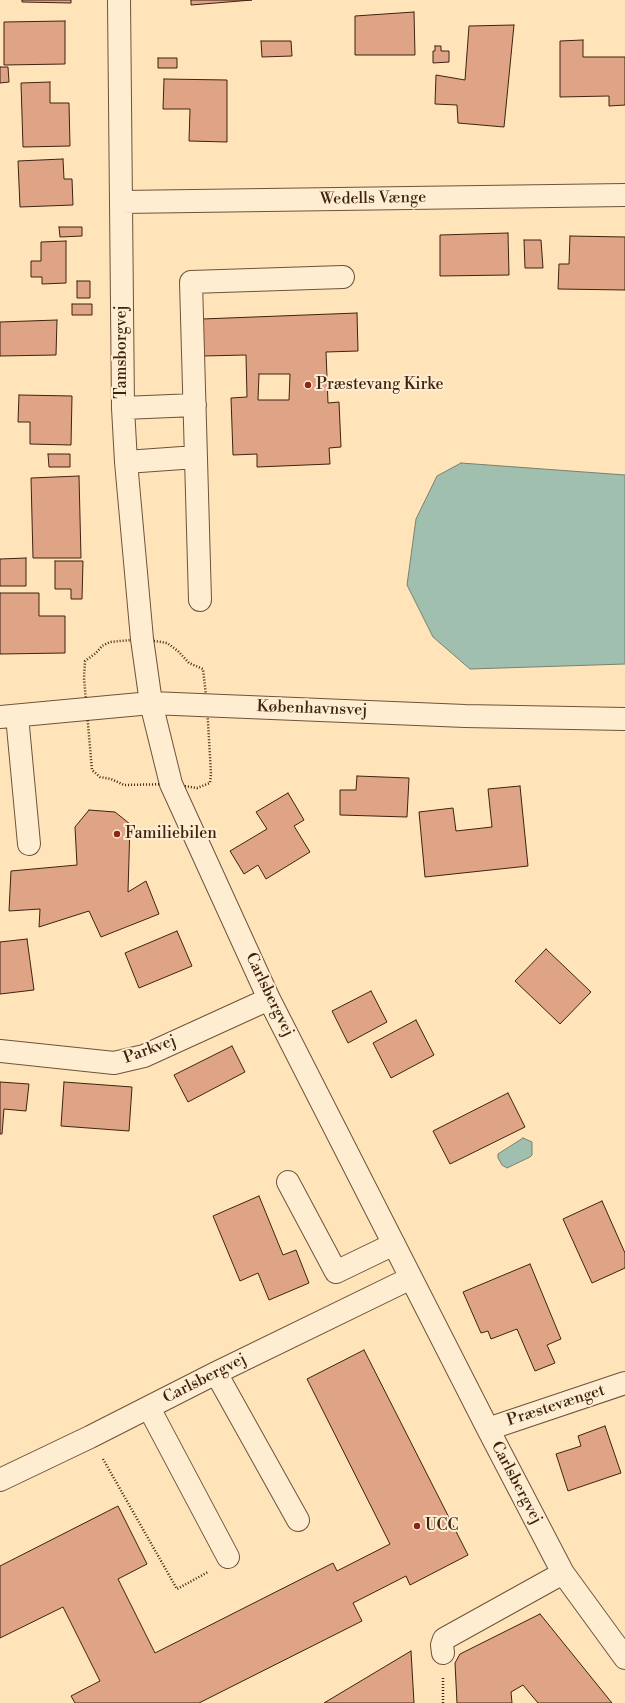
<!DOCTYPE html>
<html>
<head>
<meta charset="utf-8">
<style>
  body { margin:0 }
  canvas { display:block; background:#fee4b8 }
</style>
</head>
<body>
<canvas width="625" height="1703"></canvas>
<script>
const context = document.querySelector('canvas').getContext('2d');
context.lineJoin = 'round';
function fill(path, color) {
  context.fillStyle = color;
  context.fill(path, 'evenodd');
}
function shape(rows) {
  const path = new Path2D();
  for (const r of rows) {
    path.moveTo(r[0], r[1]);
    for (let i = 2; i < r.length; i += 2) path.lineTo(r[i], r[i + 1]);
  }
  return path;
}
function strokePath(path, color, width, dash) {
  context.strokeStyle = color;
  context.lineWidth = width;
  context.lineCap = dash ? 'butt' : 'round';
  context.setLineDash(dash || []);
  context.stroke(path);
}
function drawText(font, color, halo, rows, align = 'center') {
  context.font = font + ' "Libre Bodoni",serif';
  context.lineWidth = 4;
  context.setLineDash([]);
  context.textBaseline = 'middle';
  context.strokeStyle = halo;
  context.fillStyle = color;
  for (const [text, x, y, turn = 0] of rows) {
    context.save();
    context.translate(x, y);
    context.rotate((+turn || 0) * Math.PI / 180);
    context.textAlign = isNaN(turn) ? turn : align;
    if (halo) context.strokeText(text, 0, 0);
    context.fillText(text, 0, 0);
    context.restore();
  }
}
const water = shape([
  [461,463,625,475,625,664,470,669,433,637,407,585,416,519,437,476,461,463],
  [523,1138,532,1142,532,1155,530,1157,507,1168,502,1165,498,1158,498,1154,523,1138]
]);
fill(water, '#a0bfae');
strokePath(water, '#79816f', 1);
const building = shape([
  [22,0,71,0,71,3,22,2,22,0],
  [191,0,252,0,191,5,191,0],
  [414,12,415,55,355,55,355,16,414,12],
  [65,21,65,64,4,65,4,22,65,21],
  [514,25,504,127,458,123,457,105,435,104,436,75,465,80,469,26,514,25],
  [583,40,583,57,625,57,625,105,609,106,609,96,560,97,560,41,583,40],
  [261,41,291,41,292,56,262,57,261,41],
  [435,46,441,46,441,51,449,51,449,62,433,63,433,51,435,51,435,46],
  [158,58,177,58,177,68,158,68,158,58],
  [0,67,8,67,9,82,0,83,0,67],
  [164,79,227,80,227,142,189,141,190,109,163,109,164,79],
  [50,82,50,103,69,103,70,146,23,147,21,83,50,82],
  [63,159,64,179,72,179,73,205,20,207,18,161,63,159],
  [59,227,82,227,82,236,60,237,59,227],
  [508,233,509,275,440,276,440,235,508,233],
  [570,236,625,237,625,290,558,289,559,264,569,264,570,236],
  [524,240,541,240,543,268,525,268,524,240],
  [66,241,66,283,42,284,42,277,31,277,31,261,41,261,41,242,66,241],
  [77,281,90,281,90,298,77,298,77,281],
  [72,304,92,304,92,315,72,315,72,304],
  [357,313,358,351,326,352,328,403,339,402,341,447,329,448,330,464,257,467,257,454,233,455,231,398,247,397,246,355,203,356,202,319,357,313],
  [259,374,290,374,289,400,258,400,259,374],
  [57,320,56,355,0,356,0,322,57,320],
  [19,395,72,396,71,445,30,444,30,422,18,422,19,395],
  [48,454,70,454,70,467,49,467,48,454],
  [79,476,81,558,33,558,31,478,79,476],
  [26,558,26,586,0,586,0,559,26,558],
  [55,561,83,561,82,599,71,599,71,589,55,589,55,561],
  [0,593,39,593,39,616,65,616,65,653,0,654,0,593],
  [357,776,409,778,407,817,340,815,340,790,356,790,357,776],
  [520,786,528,866,425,877,419,812,453,808,456,831,492,827,488,789,520,786],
  [288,793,304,820,294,826,310,852,266,879,258,865,244,874,230,851,267,829,256,812,288,793],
  [89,810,115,812,130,824,128,892,146,881,159,914,101,937,89,911,39,927,40,909,9,911,11,871,77,865,75,827,89,810],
  [177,931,192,966,139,988,125,953,177,931],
  [27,939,34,990,0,994,0,942,27,939],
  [546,949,591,992,560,1024,515,981,546,949],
  [371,991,387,1022,348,1043,332,1011,371,991],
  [416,1020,434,1055,391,1078,373,1043,416,1020],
  [232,1046,245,1072,188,1102,174,1075,232,1046],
  [0,1082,29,1084,26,1111,4,1109,2,1134,0,1134,0,1082],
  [64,1082,132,1087,129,1131,61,1126,64,1082],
  [508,1093,525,1127,450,1164,433,1131,508,1093],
  [259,1196,283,1255,296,1250,309,1283,269,1300,258,1273,240,1281,213,1216,259,1196],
  [602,1201,625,1253,625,1268,592,1283,563,1219,602,1201],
  [530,1264,561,1339,547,1345,555,1363,535,1371,517,1329,491,1339,488,1331,481,1333,463,1292,530,1264],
  [364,1350,468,1555,410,1585,406,1576,353,1603,362,1621,199,1703,75,1703,71,1696,100,1681,63,1607,0,1638,0,1566,118,1506,147,1564,118,1579,155,1653,333,1563,337,1571,390,1544,307,1379,364,1350],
  [605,1426,621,1473,568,1491,556,1454,581,1446,578,1436,605,1426],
  [540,1614,612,1703,538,1703,523,1685,511,1692,512,1703,457,1703,455,1663,460,1654,540,1614],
  [411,1651,414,1703,324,1703,411,1651]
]);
fill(building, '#dfa385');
strokePath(building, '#3e2311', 1);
const minor = shape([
  [119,0,123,408,126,462,142,639,151,703,171,784,269,999,488,1429,563,1573,625,1658],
  [122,202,625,195],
  [123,408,195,405],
  [126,462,196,457],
  [200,600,191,282,343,277],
  [17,716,29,844],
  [0,717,151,703,465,716,625,719],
  [0,1051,114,1063,144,1056,269,999],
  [288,1182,336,1272,394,1244],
  [216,1373,298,1520],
  [149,1408,228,1557],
  [488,1429,625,1383],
  [0,1480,90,1437,216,1373,411,1278],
  [443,1653,442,1645,444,1639,563,1573]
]);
strokePath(minor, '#6e533b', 24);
strokePath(shape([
  [142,639,167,643,178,651,189,663,203,669,207,705,211,774,210,783,197,788,171,784,124,785,111,779,100,777,92,770,84,678,85,661,96,653,102,646,110,642,142,639],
  [103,1459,177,1589,208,1572],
  [443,1703,443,1678]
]), '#3e2311', 2.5, [1, 2]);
strokePath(minor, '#feedd1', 22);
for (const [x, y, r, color] of [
  [308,385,4,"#8f2418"],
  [117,834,4,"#8f2418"],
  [417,1526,4,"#8f2418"]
]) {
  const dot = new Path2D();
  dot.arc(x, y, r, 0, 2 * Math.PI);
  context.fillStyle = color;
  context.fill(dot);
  strokePath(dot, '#feedd1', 1.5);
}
drawText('16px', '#3e2311', '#feedd1', [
  ["Wedells Vænge",373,199,-1],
  ["Tamsborgvej",122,352,-90],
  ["Københavnsvej",312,709,2],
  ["Carlsbergvej",269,995,64],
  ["Parkvej",150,1050,-20],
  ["Carlsbergvej",205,1379,-27],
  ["Præstevænget",556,1406,-18],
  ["Carlsbergvej",516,1483,62]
]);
drawText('16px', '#3e2311', '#feedd1', [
  ["Præstevang Kirke",316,385],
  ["Familiebilen",125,834],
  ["UCC",425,1526]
], 'left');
</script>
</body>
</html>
